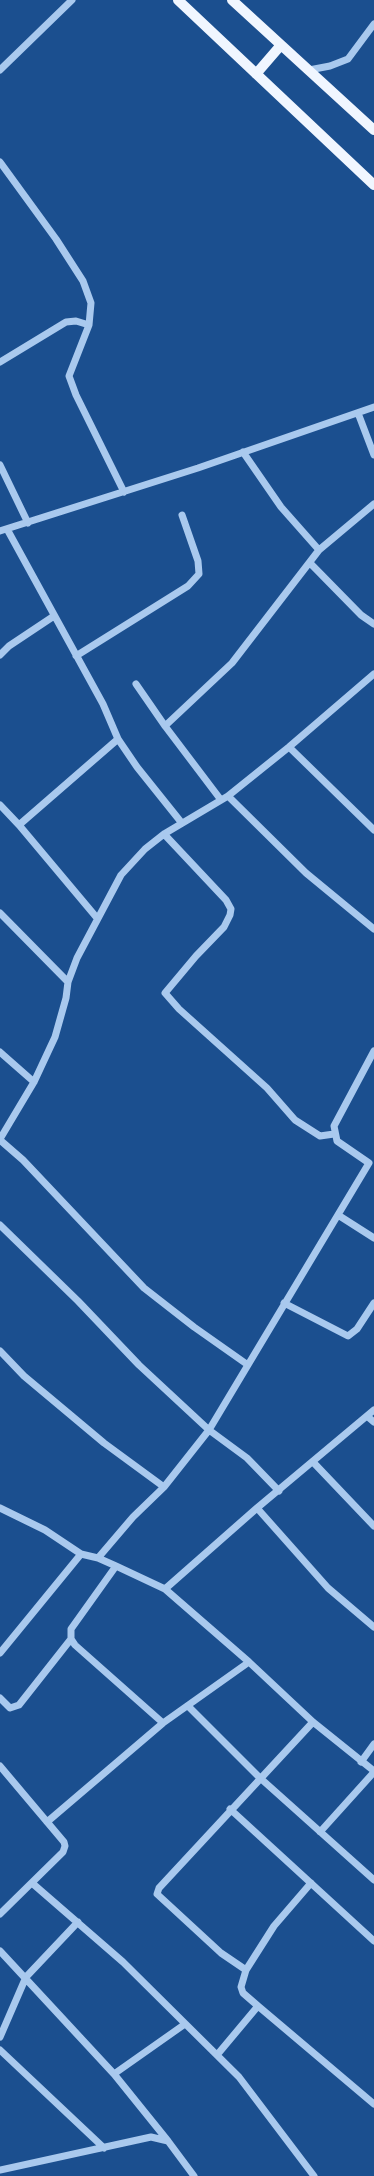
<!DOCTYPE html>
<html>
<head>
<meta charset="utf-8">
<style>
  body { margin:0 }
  canvas { display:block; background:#1b4f8f }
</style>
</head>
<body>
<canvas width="374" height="2176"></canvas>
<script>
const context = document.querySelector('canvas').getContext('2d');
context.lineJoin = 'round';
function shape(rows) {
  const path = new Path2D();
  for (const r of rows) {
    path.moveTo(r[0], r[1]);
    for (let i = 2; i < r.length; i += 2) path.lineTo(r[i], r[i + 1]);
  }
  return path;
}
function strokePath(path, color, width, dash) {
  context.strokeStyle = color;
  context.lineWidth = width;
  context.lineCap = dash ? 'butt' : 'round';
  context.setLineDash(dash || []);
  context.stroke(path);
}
strokePath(shape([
  [0,70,72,0],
  [309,70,330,66,348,59,374,24],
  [0,162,56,239,83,281,91,303,89,325,69,376,76,395,124,492],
  [0,362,66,322,76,321,89,325],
  [358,413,374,455],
  [243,452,281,507,319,550],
  [0,465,28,523],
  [7,529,103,704,118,739,137,767,181,822],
  [0,531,198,468,374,407],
  [310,563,361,615,374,624],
  [0,655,9,646,54,616],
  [76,656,188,586,199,574,198,561,182,515],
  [136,684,165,726,221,800],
  [165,726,232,663,319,550,374,504],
  [289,747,374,830],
  [228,796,306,873,374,929],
  [0,805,19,825,97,918],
  [19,825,118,739],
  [164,834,226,900,231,909,230,915,224,927,196,956,165,993,179,1009,267,1088,295,1120,320,1136,334,1134],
  [0,913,68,982],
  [0,1052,34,1082],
  [0,1139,34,1082,55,1037,66,998,68,982,77,958,121,875,145,849,164,834,228,796,289,747,374,674],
  [0,1140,23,1160,144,1288,194,1327,248,1365],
  [338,1215,374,1238],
  [0,1225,78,1301,139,1365,209,1430,247,1458,279,1491],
  [284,1303,348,1336,357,1329,374,1303],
  [0,1351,24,1376,104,1443,164,1487],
  [367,1416,374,1422],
  [313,1462,374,1526],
  [0,1508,45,1530,81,1554,98,1558,116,1566,165,1589,249,1662,313,1722,374,1771],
  [257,1508,328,1588,374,1627],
  [98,1558,133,1517,164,1487,209,1430,369,1163,337,1141,334,1126,374,1051],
  [116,1566,71,1629,71,1639,75,1645,163,1723],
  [165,1589,257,1508,374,1410],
  [0,1653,81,1554],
  [0,1698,10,1708,19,1705,71,1639],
  [188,1706,259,1777,374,1880],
  [361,1762,374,1744],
  [0,1766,64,1842,65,1846,63,1852,0,1914],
  [230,1809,374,1941],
  [47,1822,163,1723,249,1662],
  [320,1832,374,1772],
  [32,1883,123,1962,239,2077,314,2176],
  [0,1951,114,2074,168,2141],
  [246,1970,221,1953,157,1894,159,1888,313,1722],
  [258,2006,243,1993,241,1987,246,1970,274,1926,311,1883],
  [0,2037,26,1977,78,1922],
  [0,2050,104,2148],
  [217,2055,258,2006,374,2104],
  [114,2074,185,2024],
  [0,2170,151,2137,168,2141,194,2176]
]), '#a9c9ee', 7);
strokePath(shape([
  [178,0,374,185],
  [232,0,374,130],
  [256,74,281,45]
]), '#f0f6ff', 10);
</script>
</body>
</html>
